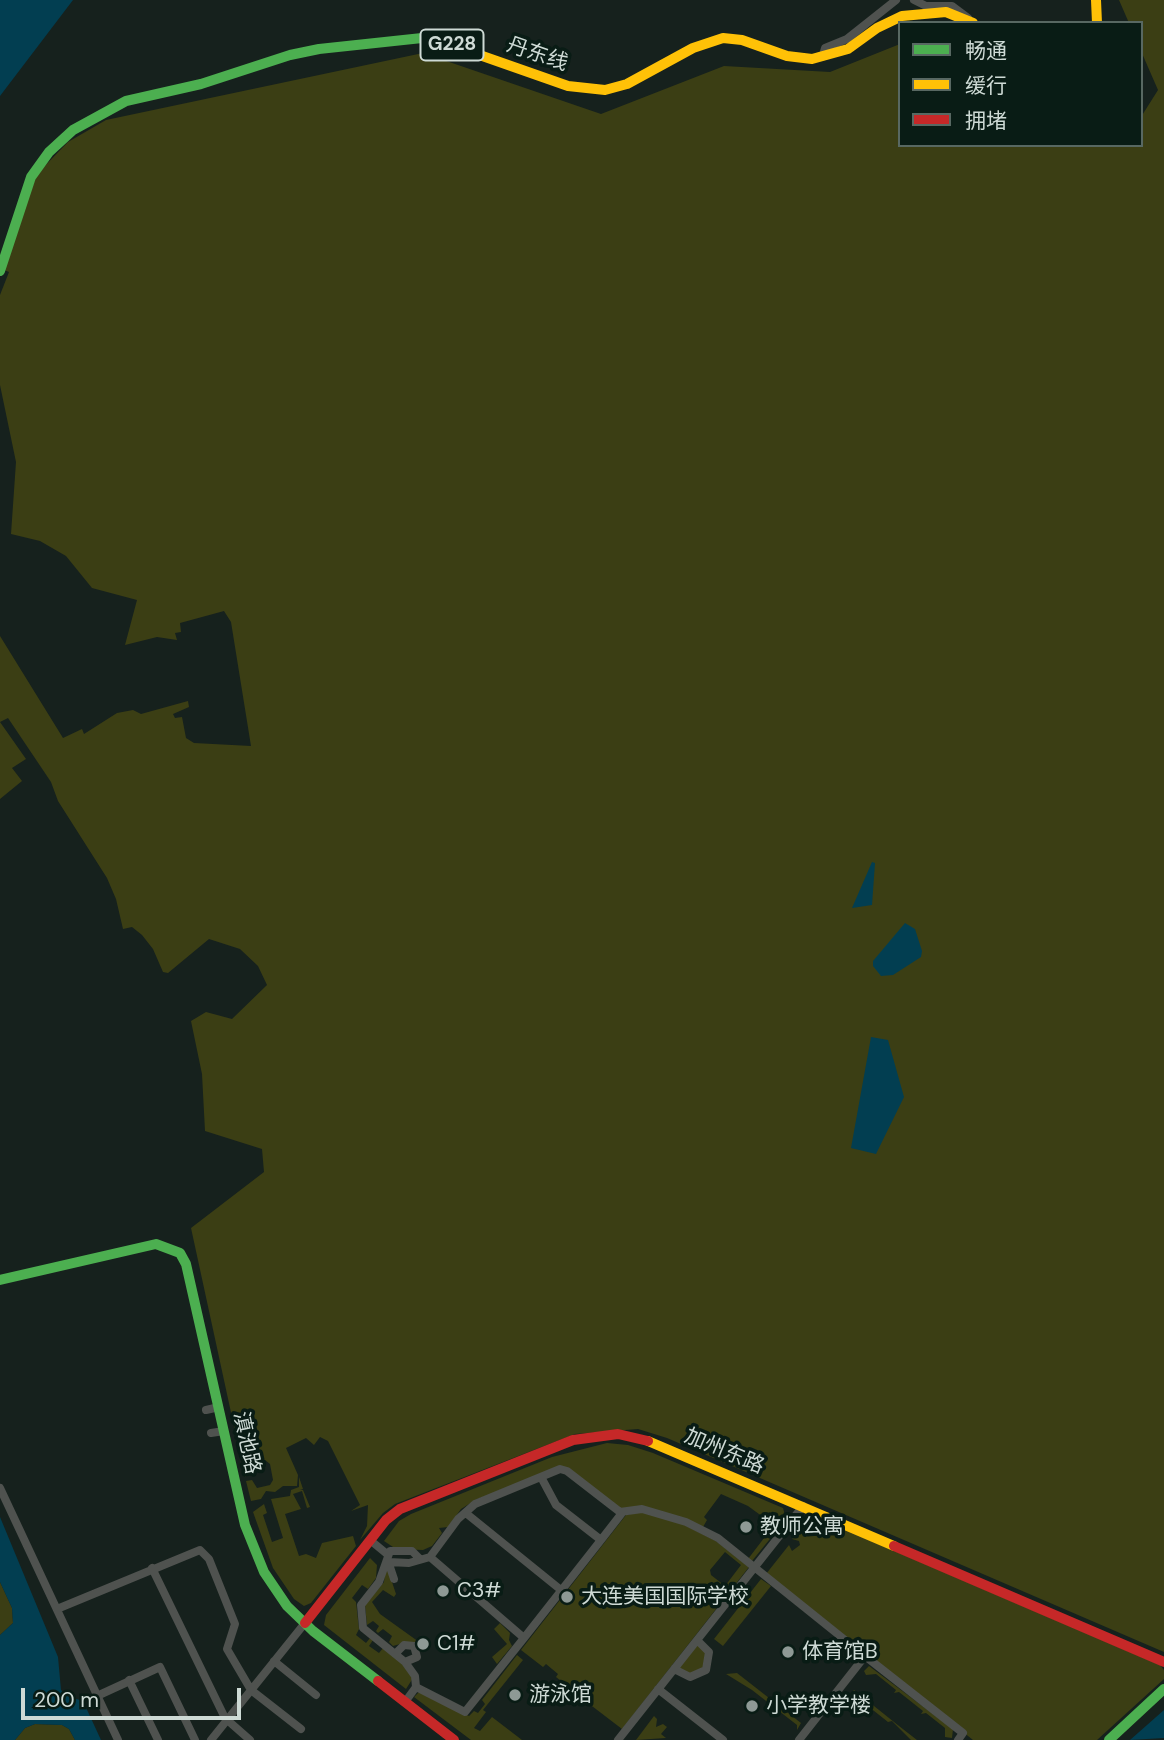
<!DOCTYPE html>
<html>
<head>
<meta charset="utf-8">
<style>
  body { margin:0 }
  #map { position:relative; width:1164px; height:1740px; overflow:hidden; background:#16211d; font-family:"DM Sans","Noto Sans SC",sans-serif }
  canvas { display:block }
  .legend { position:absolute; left:898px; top:21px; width:245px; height:126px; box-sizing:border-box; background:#091c15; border:2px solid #586862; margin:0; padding:9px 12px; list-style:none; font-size:21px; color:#cedad5 }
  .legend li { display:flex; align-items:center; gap:14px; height:35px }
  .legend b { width:35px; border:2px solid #586862 }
  .scale { position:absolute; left:21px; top:1688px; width:220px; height:32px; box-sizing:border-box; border:4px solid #cedad5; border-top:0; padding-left:9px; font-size:21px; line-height:24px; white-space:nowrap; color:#cedad5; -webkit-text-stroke:5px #091c15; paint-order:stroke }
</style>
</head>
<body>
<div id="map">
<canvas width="1164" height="1740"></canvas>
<ul class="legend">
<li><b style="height:9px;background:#4caf50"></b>畅通</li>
<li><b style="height:9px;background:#ffc107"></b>缓行</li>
<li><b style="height:9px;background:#c62828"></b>拥堵</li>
</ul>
<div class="scale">200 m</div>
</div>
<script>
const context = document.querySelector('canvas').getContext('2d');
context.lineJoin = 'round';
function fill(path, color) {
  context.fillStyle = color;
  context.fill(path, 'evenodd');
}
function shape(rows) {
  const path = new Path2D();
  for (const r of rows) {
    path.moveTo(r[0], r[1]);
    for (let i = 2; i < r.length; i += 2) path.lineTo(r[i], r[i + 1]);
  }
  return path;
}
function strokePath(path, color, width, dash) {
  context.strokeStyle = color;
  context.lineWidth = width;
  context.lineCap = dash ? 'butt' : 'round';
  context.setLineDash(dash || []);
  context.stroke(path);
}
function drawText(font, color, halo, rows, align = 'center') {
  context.font = font + ' "DM Sans","Noto Sans SC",sans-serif';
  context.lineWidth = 7;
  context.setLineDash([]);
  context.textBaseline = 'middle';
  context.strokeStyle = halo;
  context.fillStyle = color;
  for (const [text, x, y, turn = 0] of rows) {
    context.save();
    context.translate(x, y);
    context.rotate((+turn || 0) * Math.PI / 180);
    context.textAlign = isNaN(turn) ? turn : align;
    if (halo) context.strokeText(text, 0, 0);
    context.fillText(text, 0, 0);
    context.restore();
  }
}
fill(shape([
  [1119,0,1164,0,1164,1652,667,1438,638,1429,575,1434,395,1504,383,1513,360,1540,367,1526,368,1505,351,1511,360,1505,328,1441,320,1437,314,1445,306,1438,286,1448,298,1475,297,1486,283,1486,275,1492,266,1491,261,1499,251,1501,246,1481,252,1480,257,1488,270,1485,273,1480,270,1464,265,1460,251,1463,252,1471,245,1477,191,1228,264,1172,262,1149,205,1131,202,1074,191,1021,206,1012,232,1019,267,985,258,966,240,949,209,939,168,973,163,972,153,949,142,935,132,927,123,929,116,899,107,878,58,801,51,782,8,718,0,722,26,759,12,768,22,781,0,799,0,636,63,738,82,729,84,734,117,713,133,710,141,714,188,701,189,707,173,714,175,718,182,717,186,738,194,743,251,746,231,622,224,611,180,623,181,632,175,633,177,640,157,637,125,645,137,600,92,588,66,556,40,541,11,534,16,462,0,385,0,295,9,272,2,269,37,174,68,142,106,120,423,53,601,114,724,66,830,72,900,44,900,145,1141,145,1141,117,1158,90,1141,51,1141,23,1129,23],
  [607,1443,628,1445,653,1453,783,1508,786,1519,752,1561,748,1559,774,1525,748,1506,721,1494,704,1517,707,1520,703,1527,649,1508,624,1511,568,1469,477,1499,461,1509,448,1527,439,1528,442,1533,432,1546,423,1550,396,1549,384,1541,399,1521,411,1514,552,1457],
  [299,1477,303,1489,300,1490,303,1490,310,1507,307,1508,302,1491,293,1494,301,1509,285,1514,299,1556,306,1554,316,1558,322,1543,353,1536,356,1546,311,1603,304,1606,294,1599,273,1568,253,1512,264,1504,267,1513,263,1515,272,1542,283,1538,271,1499,290,1496,291,1490,299,1487],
  [643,1511,679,1522,716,1541,749,1567,622,1729,588,1703,590,1699,579,1690,576,1693,556,1677,558,1674,546,1664,543,1667,521,1650,626,1515],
  [725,1552,741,1565,725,1586,711,1575,710,1570],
  [810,1518,818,1518,1160,1665,1164,1670,1164,1679,1097,1740,973,1740,766,1574,789,1545,792,1551,800,1545,799,1541,792,1539,794,1536,791,1532,799,1522],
  [370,1558,377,1565,376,1578,368,1589,362,1585,352,1598,356,1602,359,1629,356,1635,366,1643,370,1638,373,1640,369,1646,379,1653,383,1648,400,1661,413,1678,406,1689,324,1625,326,1615],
  [388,1570,396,1594,394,1597,383,1590,372,1602,380,1614,419,1642,419,1646,407,1642,393,1646,389,1642,392,1636,383,1629,378,1633,376,1631,379,1626,373,1621,367,1625,365,1605,384,1582,385,1572],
  [761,1579,771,1586,723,1646,714,1639],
  [0,1582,12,1608,13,1623,0,1635],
  [500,1623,510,1633,509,1640,512,1646,497,1664,492,1657,507,1644,494,1629],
  [697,1640,710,1658,696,1677,674,1669],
  [517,1655,523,1660,483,1710,486,1712,474,1728,480,1731,492,1717,522,1740,471,1740,414,1697,420,1691,469,1716,474,1711,478,1713,485,1704,482,1700],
  [869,1666,953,1729,952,1738,945,1737,945,1728,926,1713,921,1714,923,1711,899,1692,894,1693,896,1690,876,1674,866,1675,864,1671],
  [737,1673,801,1723,797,1730,797,1725,752,1690,726,1674],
  [854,1690,899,1726,917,1740,911,1740,892,1721,888,1722,854,1695,845,1705,847,1710,842,1706],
  [654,1716,657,1719,656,1727,663,1724,667,1727,661,1734,666,1738,636,1740],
  [35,1724,62,1725,69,1729,75,1740,15,1740,25,1728]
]), '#3b3e14');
fill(shape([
  [0,0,73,0,0,96],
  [872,862,875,863,872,905,852,908],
  [905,923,915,929,922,951,921,957,893,975,881,976,873,966,873,961],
  [871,1037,888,1040,904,1097,876,1154,851,1148],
  [0,1517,58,1657,61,1690,67,1696,83,1701,101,1740,75,1740,69,1729,62,1725,35,1724,25,1728,15,1740,0,1740,0,1635,13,1623,12,1608,0,1582],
  [1164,1710,1164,1738,1130,1740]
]), '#023e51');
strokePath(shape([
  [914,0,926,6,952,6,968,18],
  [823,55,825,48,847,39,896,0],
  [206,1410,219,1407],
  [211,1433,224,1431],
  [0,1488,118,1740],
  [467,1514,561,1590],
  [370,1540,387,1554],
  [601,1540,622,1513],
  [430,1557,524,1638,601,1540,556,1505,541,1477],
  [388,1561,394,1579],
  [389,1562,409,1563,430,1557,458,1519,475,1504,560,1469,567,1471,620,1512,642,1509,686,1522,718,1538,865,1656,799,1740],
  [152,1568,225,1718,250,1740],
  [57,1609,200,1550,209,1559,235,1624,227,1649,251,1690,301,1729],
  [395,1654,404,1645,414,1646,417,1657,405,1662],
  [865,1656,963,1733,958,1740],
  [274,1661,316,1695],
  [674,1669,690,1677,706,1670,709,1652,697,1640],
  [129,1680,158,1740],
  [416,1687,465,1712,524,1638],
  [658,1689,723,1740],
  [97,1696,160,1667,195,1740],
  [405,1702,416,1687,415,1676,405,1662,363,1628,361,1605,379,1582,390,1551,412,1551,419,1558],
  [211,1740,305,1623],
  [618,1740,803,1506]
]), '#4f524f', 8);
strokePath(shape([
  [0,271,31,177,49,152,73,130,126,101,201,84,290,55,319,49,422,38,471,52],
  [0,1280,156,1244,180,1253,186,1264,245,1525,264,1572,287,1606,313,1631,378,1681],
  [1109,1740,1164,1689]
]), '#4caf50', 10);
strokePath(shape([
  [1096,0,1097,23],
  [471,52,568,86,605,90,627,84,693,48,723,38,742,40,787,56,812,59,848,49,877,28,902,16,946,12,973,23],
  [648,1441,894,1546]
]), '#ffc107', 10);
strokePath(shape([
  [894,1546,1164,1662],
  [305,1623,386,1520,400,1509,573,1440,618,1434,648,1441],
  [378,1681,454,1740]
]), '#c62828', 10);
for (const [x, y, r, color] of [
  [746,1527,7,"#8e9995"],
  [443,1591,7,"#8e9995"],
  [567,1597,7,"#8e9995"],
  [423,1644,7,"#8e9995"],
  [788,1652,7,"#8e9995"],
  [515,1695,7,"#8e9995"],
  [752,1706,7,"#8e9995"]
]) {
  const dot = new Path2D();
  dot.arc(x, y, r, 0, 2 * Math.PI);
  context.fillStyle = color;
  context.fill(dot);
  strokePath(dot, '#091c15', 2.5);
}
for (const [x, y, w] of [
  [452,45,63]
]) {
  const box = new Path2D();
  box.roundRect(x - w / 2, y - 15.5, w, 31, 5);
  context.fillStyle = '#091c15';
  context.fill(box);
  strokePath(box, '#cedad5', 2);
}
drawText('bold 19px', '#cedad5', null, [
  ["G228",452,45]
]);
drawText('21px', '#cedad5', '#091c15', [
  ["丹东线",537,55,19],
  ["滇池路",246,1443,78],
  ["加州东路",724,1452,23]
]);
drawText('21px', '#cedad5', '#091c15', [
  ["教师公寓",760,1527],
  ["C3#",457,1591],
  ["大连美国国际学校",581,1597],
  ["C1#",437,1644],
  ["体育馆B",802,1652],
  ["游泳馆",529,1695],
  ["小学教学楼",766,1706]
], 'left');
</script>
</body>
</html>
